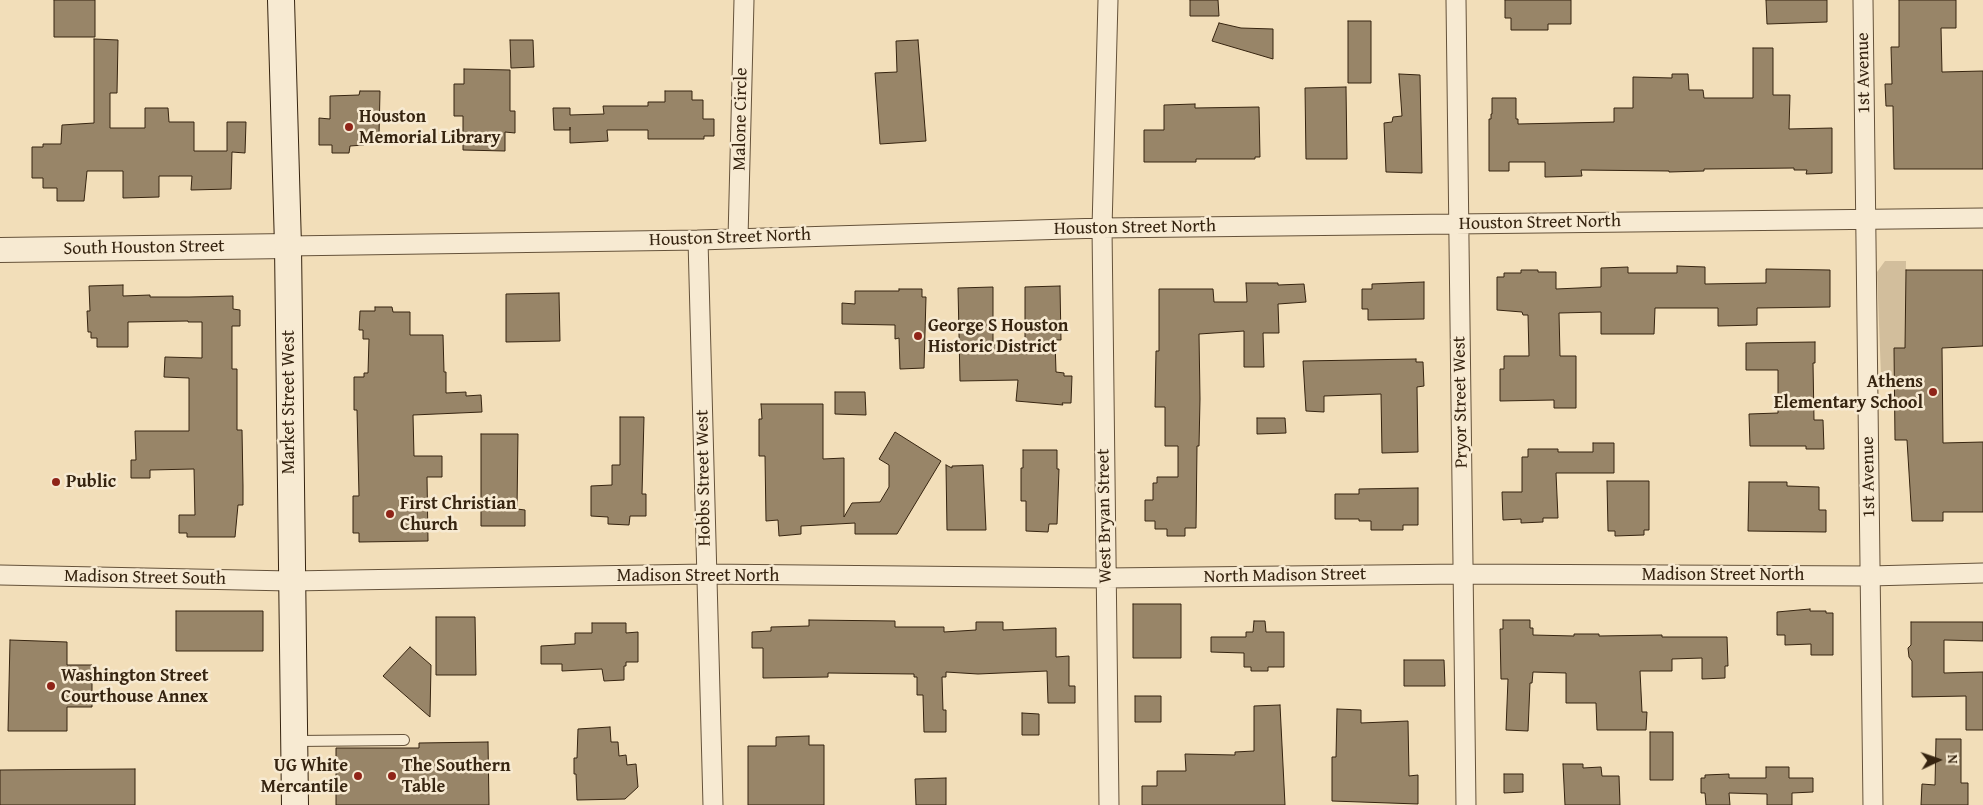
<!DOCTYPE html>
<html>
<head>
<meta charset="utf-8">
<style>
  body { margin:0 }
  #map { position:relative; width:1983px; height:805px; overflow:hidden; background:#f2deb9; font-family:"Gentium Book Plus",serif }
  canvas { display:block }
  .north { position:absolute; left:1913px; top:735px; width:50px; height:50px; -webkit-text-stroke:4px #f7ead2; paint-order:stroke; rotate:87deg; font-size:14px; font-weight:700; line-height:20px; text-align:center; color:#362410 }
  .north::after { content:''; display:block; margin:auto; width:18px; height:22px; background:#362410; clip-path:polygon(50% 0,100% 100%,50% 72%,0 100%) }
</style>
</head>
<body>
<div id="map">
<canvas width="1983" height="805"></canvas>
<div class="north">N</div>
</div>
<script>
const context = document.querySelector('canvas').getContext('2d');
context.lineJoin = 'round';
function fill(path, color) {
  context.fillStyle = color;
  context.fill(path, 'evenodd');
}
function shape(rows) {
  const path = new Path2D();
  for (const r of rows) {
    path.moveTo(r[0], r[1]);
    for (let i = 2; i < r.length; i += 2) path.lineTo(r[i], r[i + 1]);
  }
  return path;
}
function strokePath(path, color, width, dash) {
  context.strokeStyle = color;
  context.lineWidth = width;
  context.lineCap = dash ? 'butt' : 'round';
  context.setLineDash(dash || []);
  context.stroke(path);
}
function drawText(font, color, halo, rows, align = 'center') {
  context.font = font + ' "Gentium Book Plus",serif';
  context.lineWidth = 5;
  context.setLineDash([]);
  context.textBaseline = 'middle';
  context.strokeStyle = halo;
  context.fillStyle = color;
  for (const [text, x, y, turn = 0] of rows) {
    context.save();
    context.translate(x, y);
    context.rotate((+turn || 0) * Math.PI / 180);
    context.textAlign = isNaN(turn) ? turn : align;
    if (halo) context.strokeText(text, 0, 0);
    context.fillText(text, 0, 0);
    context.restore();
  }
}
fill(shape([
  [1885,261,1906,261,1905,348,1894,349,1894,376,1881,376,1877,272]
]), '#d2be9c');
const building = shape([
  [54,0,95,0,95,37,54,37,54,0],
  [1190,0,1218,0,1219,16,1190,16,1190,0],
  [1505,0,1571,0,1571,24,1548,24,1548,30,1511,30,1511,18,1505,18,1505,0],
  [1766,0,1827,0,1827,22,1767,24,1766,0],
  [1899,0,1956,0,1956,28,1941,28,1942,72,1983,71,1983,169,1894,169,1893,106,1886,106,1885,84,1892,84,1891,47,1899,47,1899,0],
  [1348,21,1371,21,1371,83,1348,83,1348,21],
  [1219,23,1241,28,1273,29,1273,59,1212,41,1219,23],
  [94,39,118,40,117,93,110,93,110,128,145,128,145,108,168,108,169,122,194,122,194,151,227,151,227,122,246,122,245,153,232,152,231,189,191,190,192,176,159,176,159,197,123,198,123,171,87,171,84,201,57,201,57,188,43,188,43,178,32,178,32,147,43,147,43,144,61,144,62,125,94,123,94,39],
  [510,40,533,40,534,67,511,68,510,40],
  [918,40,926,141,880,144,875,73,897,72,896,41,918,40],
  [1753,48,1773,48,1773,95,1790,95,1789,129,1832,128,1832,173,1806,174,1807,170,1794,170,1794,168,1704,169,1704,171,1669,172,1669,171,1581,170,1582,176,1545,177,1545,162,1509,162,1509,171,1489,171,1489,119,1491,119,1491,114,1492,114,1492,98,1516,98,1516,119,1518,119,1518,124,1614,122,1614,108,1633,108,1633,77,1672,78,1672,74,1688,74,1689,90,1703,90,1704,98,1753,98,1753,48],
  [464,69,510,70,510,111,515,111,515,133,505,132,505,151,463,150,463,116,454,116,454,84,464,84,464,69],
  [1399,74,1420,75,1422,173,1386,172,1384,123,1392,122,1393,117,1402,116,1399,74],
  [1346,87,1347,159,1306,159,1305,88,1346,87],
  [360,91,380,91,379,136,364,136,364,145,350,146,349,153,332,153,332,145,319,145,319,118,330,119,330,96,359,95,360,91],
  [665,91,692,91,692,100,703,100,703,119,714,119,714,136,704,136,704,139,648,139,648,130,607,130,608,141,570,143,570,127,570,130,554,130,553,108,570,108,570,115,604,114,603,106,648,106,648,102,665,102,665,91],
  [1195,104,1195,108,1259,107,1260,157,1255,157,1255,159,1196,159,1196,162,1144,162,1144,130,1164,130,1164,105,1195,104],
  [1677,266,1705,267,1705,284,1766,283,1766,269,1830,270,1830,307,1757,308,1757,325,1718,326,1718,308,1655,308,1654,334,1601,334,1601,312,1559,313,1560,356,1576,356,1576,408,1554,408,1554,400,1500,401,1500,369,1504,369,1504,356,1529,356,1528,315,1523,315,1522,312,1497,310,1497,277,1504,277,1504,273,1521,273,1521,270,1538,270,1538,272,1556,272,1556,289,1601,287,1601,268,1628,267,1628,273,1677,273,1677,266],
  [1906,270,1983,270,1983,346,1942,348,1943,443,1983,442,1983,512,1943,512,1943,521,1912,521,1907,440,1895,440,1894,348,1905,348,1906,270],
  [1424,282,1424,319,1368,320,1368,309,1362,309,1362,289,1372,289,1372,284,1424,282],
  [1246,283,1278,283,1278,285,1304,284,1306,302,1278,304,1279,333,1263,333,1264,367,1244,367,1244,331,1199,334,1200,399,1199,446,1197,446,1196,528,1185,528,1185,536,1167,536,1167,529,1155,529,1155,521,1145,521,1145,500,1153,500,1153,483,1157,483,1157,477,1178,477,1178,446,1165,446,1165,407,1155,407,1156,351,1159,351,1159,289,1213,289,1214,302,1247,302,1246,283],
  [123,285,123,296,150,295,150,297,189,297,233,296,233,309,240,310,240,326,232,326,232,369,237,369,237,430,242,430,243,486,243,505,238,505,235,537,187,537,187,533,179,533,179,515,195,515,194,469,150,470,150,478,131,478,131,460,136,460,135,431,189,431,189,378,164,377,165,357,202,358,202,322,188,322,188,321,128,322,128,347,97,347,97,338,91,338,91,332,88,332,87,311,90,311,89,286,123,285],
  [1060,286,1061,340,1055,340,1056,372,1064,373,1064,376,1072,376,1071,403,1062,403,1063,405,1016,401,1018,380,960,381,958,288,993,287,993,345,1025,344,1025,287,1060,286],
  [899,289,922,289,922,297,926,297,924,368,900,369,899,338,895,339,895,325,842,324,842,303,855,304,855,291,899,291,899,289],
  [559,293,560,341,506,342,506,294,559,293],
  [375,307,392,307,393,312,410,312,410,335,443,335,444,372,446,372,446,393,466,392,466,396,481,395,482,412,413,415,414,456,442,456,442,477,427,477,428,541,359,542,359,533,353,533,353,496,359,496,357,410,354,410,354,377,364,377,364,373,368,373,369,339,363,339,363,330,359,330,360,311,375,311,375,307],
  [1815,342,1815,363,1813,363,1814,420,1823,420,1824,449,1806,449,1806,446,1750,446,1749,414,1778,413,1778,370,1746,370,1746,343,1815,342],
  [1416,359,1416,362,1423,362,1424,386,1417,387,1418,452,1382,453,1381,394,1324,396,1324,412,1306,411,1303,361,1416,359],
  [835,392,865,392,866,415,835,414,835,392],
  [761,404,823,404,823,459,844,458,844,517,852,503,880,502,889,487,889,465,879,459,895,432,941,461,897,534,855,534,855,523,801,526,801,534,779,536,778,520,766,521,765,456,759,456,759,419,762,419,761,404],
  [620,417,644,417,642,494,646,494,646,516,630,516,629,525,608,524,608,517,591,516,591,486,612,485,612,465,620,465,620,417],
  [1257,418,1285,418,1286,433,1257,434,1257,418],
  [481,434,518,434,517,509,525,510,525,526,481,526,481,434],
  [1593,443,1614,443,1614,473,1556,473,1558,518,1543,518,1543,522,1521,523,1521,519,1503,520,1502,492,1522,492,1522,457,1528,457,1528,449,1558,449,1558,452,1593,452,1593,443],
  [1023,450,1057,450,1057,469,1059,469,1057,524,1049,524,1048,532,1026,531,1026,501,1021,501,1021,468,1023,468,1023,450],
  [946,465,952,468,952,466,983,465,986,530,947,530,946,465],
  [1607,481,1649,481,1649,530,1644,530,1644,535,1615,536,1615,531,1608,531,1607,481],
  [1749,482,1787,482,1787,486,1819,487,1819,510,1826,510,1826,532,1748,531,1749,482],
  [1418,488,1418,525,1403,525,1403,530,1371,530,1371,521,1359,521,1359,519,1335,519,1335,494,1359,494,1359,489,1418,488],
  [1133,604,1181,604,1181,658,1133,658,1133,604],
  [1810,609,1810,611,1826,611,1826,613,1833,613,1833,655,1811,655,1811,644,1785,645,1785,635,1777,635,1777,612,1810,609],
  [176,611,263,611,263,651,176,651,176,611],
  [436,617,475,617,476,675,436,675,436,617],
  [809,620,895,621,895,627,944,627,944,632,976,630,976,622,1003,622,1003,630,1056,628,1056,657,1069,656,1069,686,1075,686,1075,703,1048,703,1047,671,978,674,946,672,946,677,942,677,943,710,946,710,946,732,924,732,923,695,917,695,917,677,914,677,914,674,828,673,828,677,763,678,763,648,752,648,752,632,771,631,771,627,809,626,809,620],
  [1503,620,1530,620,1530,628,1533,628,1533,635,1574,636,1574,634,1599,634,1599,636,1662,635,1662,637,1727,637,1728,666,1725,666,1725,678,1702,679,1702,658,1672,659,1672,671,1640,671,1642,712,1647,712,1646,730,1597,730,1596,703,1566,703,1566,673,1533,672,1532,683,1530,683,1528,731,1506,730,1508,679,1501,679,1500,629,1503,629,1503,620],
  [1254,621,1265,621,1266,632,1284,632,1284,667,1268,667,1268,671,1251,671,1251,667,1244,667,1244,653,1211,652,1211,637,1246,637,1246,632,1253,632,1254,621],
  [1911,622,1983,622,1983,641,1944,640,1944,673,1983,672,1983,730,1966,730,1966,696,1912,697,1912,661,1909,657,1908,648,1911,645,1911,622],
  [592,623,626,623,626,633,638,632,638,662,626,662,626,666,624,666,624,680,604,681,602,669,562,671,562,664,541,664,541,646,575,644,575,633,592,633,592,623],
  [10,640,67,642,67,665,92,665,92,707,67,707,67,731,8,731,10,640],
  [410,647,431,665,430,717,383,676,410,647],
  [1404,660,1444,660,1445,686,1404,686,1404,660],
  [1135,696,1161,696,1161,722,1135,722,1135,696],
  [1280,705,1285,805,1142,805,1142,786,1157,786,1157,771,1186,771,1185,754,1235,755,1235,752,1254,751,1254,706,1280,705],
  [1337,709,1361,710,1361,723,1408,721,1409,776,1418,775,1418,804,1332,801,1332,757,1336,757,1337,709],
  [1022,713,1039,714,1039,735,1022,735,1022,713],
  [610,727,611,742,618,742,619,756,626,755,627,765,636,764,638,787,625,799,577,800,576,774,574,774,574,758,577,758,578,729,610,727],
  [1650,732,1673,732,1673,780,1650,780,1650,732],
  [809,736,809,745,824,745,824,805,748,805,748,746,776,746,776,737,809,736],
  [1936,739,1961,739,1961,783,1968,783,1968,805,1921,805,1922,784,1935,785,1936,739],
  [488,742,489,805,336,805,336,748,419,748,419,743,488,742],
  [1563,764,1583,764,1583,768,1601,767,1602,776,1619,776,1620,805,1565,805,1563,764],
  [1766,767,1789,767,1789,778,1813,778,1813,792,1792,793,1792,805,1767,805,1767,794,1729,793,1730,805,1706,805,1705,793,1701,793,1701,778,1705,778,1705,775,1729,774,1729,778,1766,778,1766,767],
  [135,769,135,805,0,805,0,770,135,769],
  [1504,774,1523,774,1523,792,1504,793,1504,774],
  [946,778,946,805,916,805,915,779,946,778]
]);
fill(building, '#988568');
strokePath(building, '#362410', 1);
const service = shape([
  [296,741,404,740]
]);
const minor = shape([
  [1108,0,1102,228,1109,805],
  [1456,0,1466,805],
  [1863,0,1873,805],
  [738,238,744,0],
  [698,240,713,805],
  [288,246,698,240,1102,228,1983,218],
  [0,575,290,581,706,574,1106,578,1463,574,1870,576,1983,573]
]);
const tertiary = shape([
  [0,250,288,246]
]);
const secondary = shape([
  [281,0,288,246,295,805]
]);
strokePath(service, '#65523a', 12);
strokePath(minor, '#65523a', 21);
strokePath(tertiary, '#65523a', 26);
strokePath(secondary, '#362410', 28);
strokePath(service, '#f7ead2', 10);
strokePath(minor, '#f7ead2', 19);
strokePath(tertiary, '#f7ead2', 24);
strokePath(secondary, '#f7ead2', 26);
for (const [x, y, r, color] of [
  [349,127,5,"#8f2418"],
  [918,336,5,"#8f2418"],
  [1933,392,5,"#8f2418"],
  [56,482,5,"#8f2418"],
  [390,514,5,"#8f2418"],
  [51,686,5,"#8f2418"],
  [358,776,5,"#8f2418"],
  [392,776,5,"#8f2418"]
]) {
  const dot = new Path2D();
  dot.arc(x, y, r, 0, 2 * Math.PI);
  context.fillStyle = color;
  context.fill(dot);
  strokePath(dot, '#f7ead2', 2);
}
drawText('18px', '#362410', '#f7ead2', [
  ["1st Avenue",1864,73,-91],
  ["Malone Circle",741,119,-89],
  ["Houston Street North",1540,223,-1],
  ["Houston Street North",1135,228,-1],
  ["Houston Street North",730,238,-2],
  ["South Houston Street",144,248,-1],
  ["Market Street West",289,402,-90],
  ["Pryor Street West",1461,402,-91],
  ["1st Avenue",1869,477,-91],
  ["Hobbs Street West",704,478,-91],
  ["West Bryan Street",1105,516,-91],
  ["Madison Street North",1723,575],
  ["Madison Street North",698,576],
  ["North Madison Street",1285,576,-1],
  ["Madison Street South",145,578,1]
]);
drawText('bold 18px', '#362410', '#f7ead2', [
  ["Houston",359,117],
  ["Memorial Library",359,138],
  ["George S Houston",928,326],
  ["Historic District",928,347],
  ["Athens",1923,382,"right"],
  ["Elementary School",1923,403,"right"],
  ["Public",66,482],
  ["First Christian",400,504],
  ["Church",400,525],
  ["Washington Street",61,676],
  ["Courthouse Annex",61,697],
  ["UG White",348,766,"right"],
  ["Mercantile",348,787,"right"],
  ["The Southern",402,766],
  ["Table",402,787]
], 'left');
</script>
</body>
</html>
